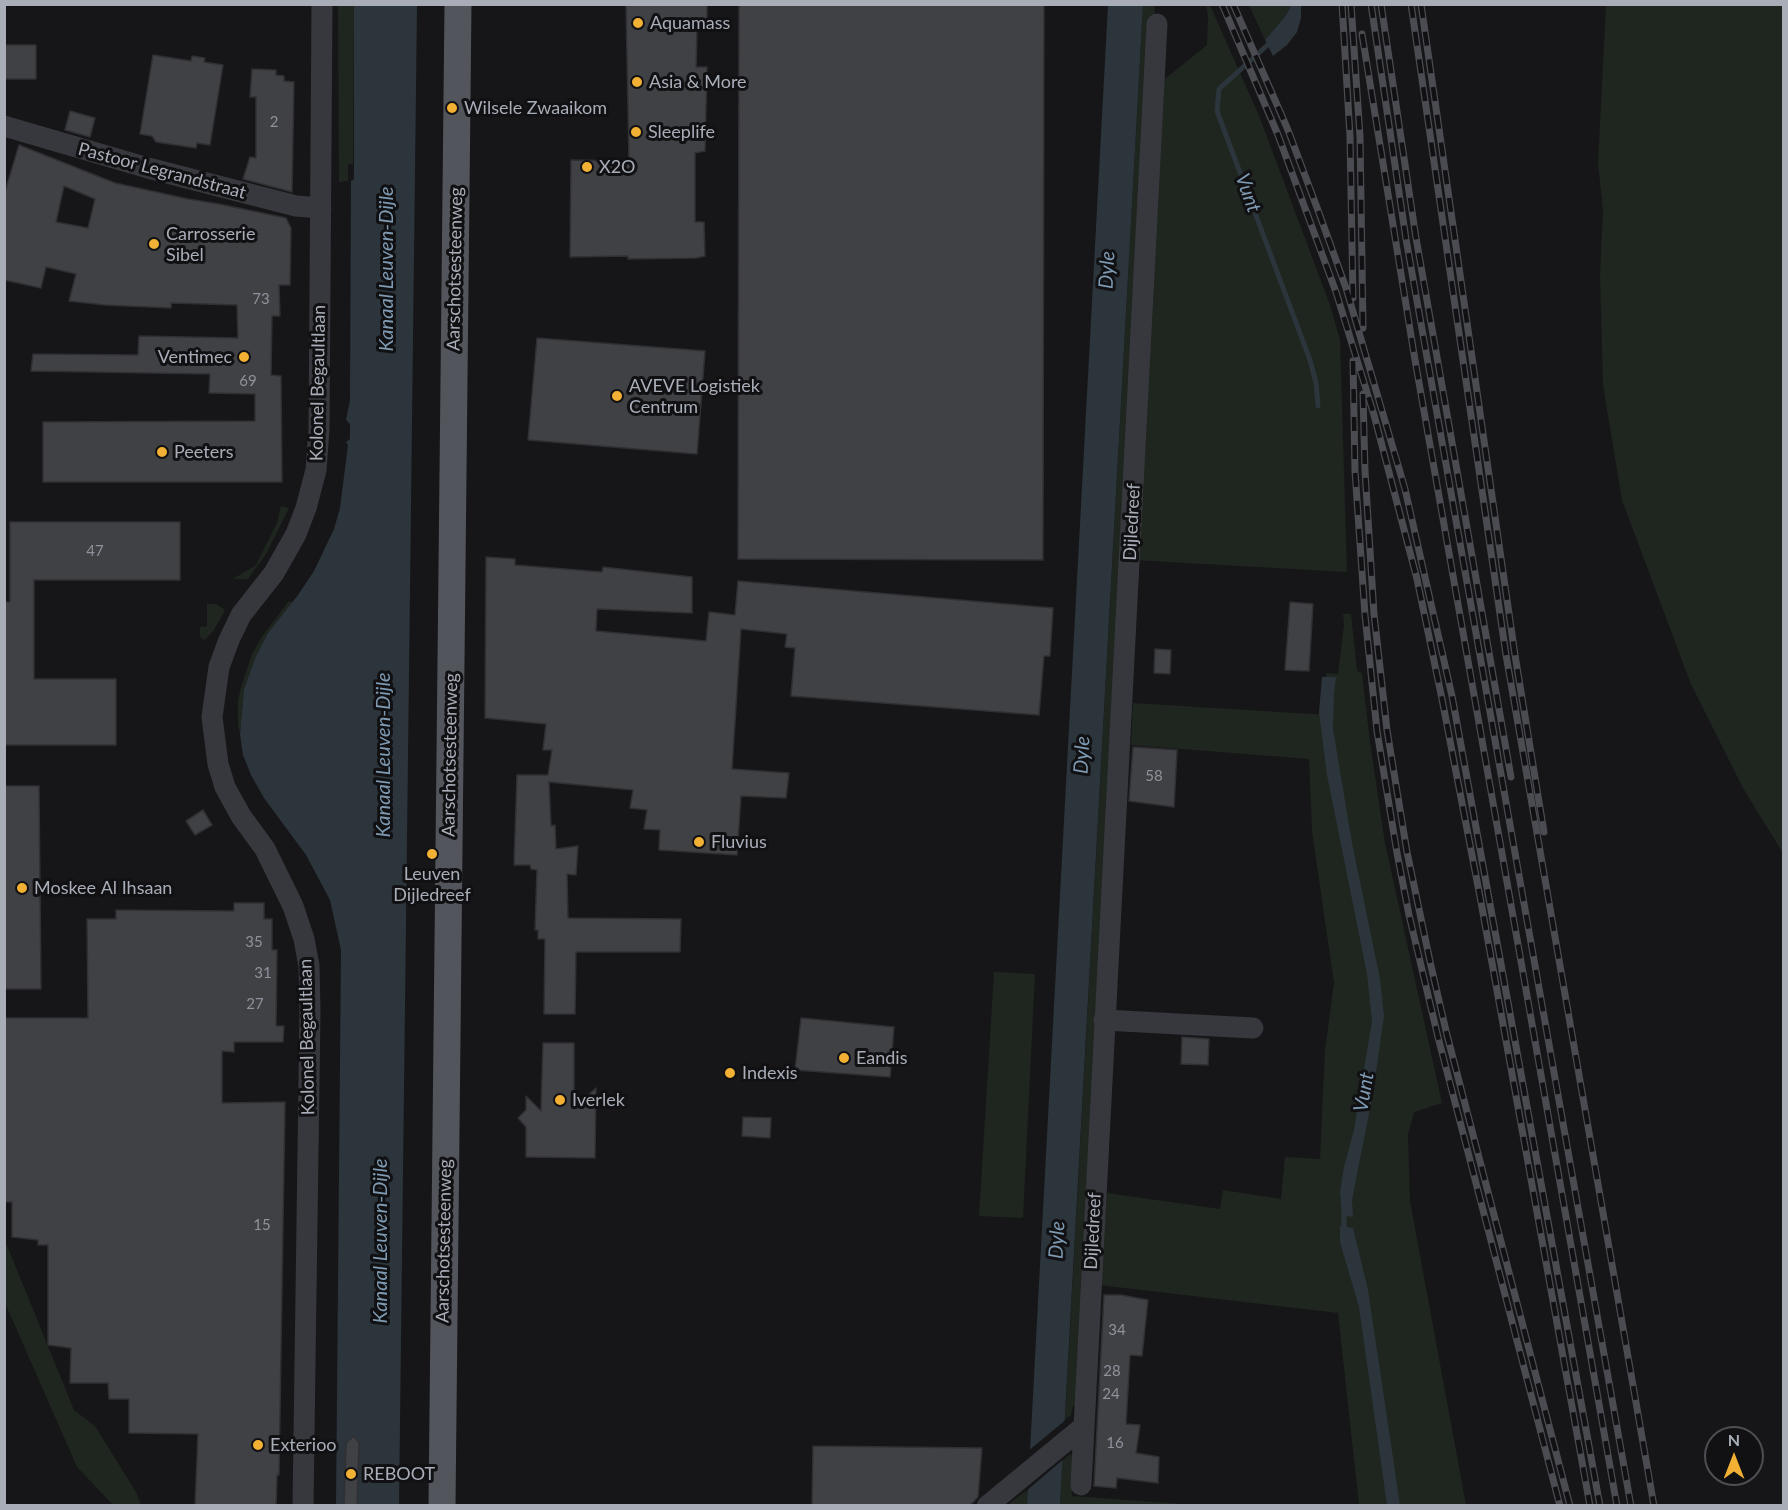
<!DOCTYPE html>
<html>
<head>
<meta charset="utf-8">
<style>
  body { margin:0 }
  #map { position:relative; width:1788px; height:1510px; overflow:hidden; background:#161618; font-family:Lato,sans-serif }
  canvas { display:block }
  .frame { position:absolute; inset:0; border:6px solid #a8adb8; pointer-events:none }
  .north { position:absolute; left:1704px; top:1426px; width:60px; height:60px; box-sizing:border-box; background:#111113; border:2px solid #4d4f55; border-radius:50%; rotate:0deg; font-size:16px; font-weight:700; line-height:24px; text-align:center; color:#a8adb8 }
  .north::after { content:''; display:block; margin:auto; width:21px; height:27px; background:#f2b134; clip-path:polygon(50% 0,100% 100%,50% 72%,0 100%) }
</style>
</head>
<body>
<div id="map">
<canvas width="1788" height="1510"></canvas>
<div class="frame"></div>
<div class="north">N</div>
</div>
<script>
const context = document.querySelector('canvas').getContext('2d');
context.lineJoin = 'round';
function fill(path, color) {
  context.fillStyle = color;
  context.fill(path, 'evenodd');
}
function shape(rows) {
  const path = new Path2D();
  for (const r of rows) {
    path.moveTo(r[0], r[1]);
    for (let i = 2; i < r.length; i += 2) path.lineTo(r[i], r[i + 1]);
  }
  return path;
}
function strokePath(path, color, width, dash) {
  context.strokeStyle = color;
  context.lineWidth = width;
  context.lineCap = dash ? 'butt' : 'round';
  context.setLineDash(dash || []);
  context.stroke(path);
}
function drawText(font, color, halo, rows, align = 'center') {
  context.font = font + ' Lato,sans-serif';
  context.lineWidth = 6;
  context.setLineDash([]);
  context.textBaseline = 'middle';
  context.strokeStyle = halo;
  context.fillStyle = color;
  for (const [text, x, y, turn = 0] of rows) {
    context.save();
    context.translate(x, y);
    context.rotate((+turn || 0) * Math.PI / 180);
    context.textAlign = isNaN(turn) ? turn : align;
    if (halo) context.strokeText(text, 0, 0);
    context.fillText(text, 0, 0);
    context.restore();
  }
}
fill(shape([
  [338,5,354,5,353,164,348,164,348,181,339,182],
  [1143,5,1155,5,1076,1406,1073,1406,1071,1415,1065,1420],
  [1206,5,1210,5,1260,118,1330,305,1340,340,1347,572,1134,560,1161,82,1207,45,1208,16],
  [1249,5,1291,5,1287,14,1265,40],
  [1606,5,1783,5,1783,853,1744,790,1690,682,1622,500,1603,385,1600,276,1603,210,1598,163],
  [281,506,289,508,266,554,248,579,233,579,256,565,277,523],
  [289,601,293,602,268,633,256,656,244,689,240,734,238,725,238,700,242,684,252,654,261,638],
  [207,604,216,604,225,610,214,630,205,640,200,637,200,627,207,626],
  [1343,614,1351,614,1357,671,1362,673,1370,742,1385,843,1442,1103,1414,1112,1408,1134,1410,1201,1466,1505,1359,1505,1338,1313,1099,1285,1107,1193,1220,1209,1223,1190,1281,1199,1285,1157,1320,1159,1325,1050,1334,983,1312,831,1309,759,1131,745,1133,703,1328,715,1326,673,1338,674,1344,625],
  [994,972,1035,974,1023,1218,979,1216],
  [4,1238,74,1410,95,1426,136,1492,141,1505,113,1505,77,1467,5,1303],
  [1070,1454,1074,1457,1072,1496,1196,1505,1060,1506,1062,1461],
  [1028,1489,1027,1505,1010,1506,1010,1503]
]), '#1e261f');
fill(shape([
  [354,5,417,5,399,1505,336,1506,341,950,330,900,306,855,264,798,251,775,243,755,240,734,244,689,256,656,268,633,298,595,314,571,334,529,340,508,348,445,346,442,350,439,350,424,346,420,350,400,351,181,354,179],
  [1108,5,1143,5,1060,1505,1027,1506],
  [1291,5,1301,5,1301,18,1297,32,1287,45,1273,56,1265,40,1287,14],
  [1322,677,1336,677,1334,694,1333,729,1352,843,1380,979,1384,1016,1373,1093,1352,1200,1353,1217,1342,1215,1340,1192,1344,1167,1354,1130,1372,1021,1367,974,1327,775,1319,712],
  [1340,1226,1353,1228,1368,1290,1400,1505,1387,1505,1359,1307,1340,1242]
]), '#2c353c');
fill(shape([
  [1068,1418,1065,1458,1025,1492,1027,1452]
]), '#161618');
strokePath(shape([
  [1272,41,1219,89,1217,111,1310,360,1316,383,1318,406],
  [1344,1233,1344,1210]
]), '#2c353c', 5);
const building = shape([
  [626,4,707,4,707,28,697,30,696,67,707,67,705,151,695,153,695,222,704,222,705,256,696,258,628,259,628,256,570,257,571,160,629,161,626,4],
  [739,4,1044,4,1043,560,738,559,739,4],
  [4,45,36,45,36,79,4,79,4,45],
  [153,55,191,61,192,56,205,58,204,62,223,65,210,145,197,143,196,148,156,142,152,136,140,134,153,55],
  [252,69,276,70,276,75,284,76,284,81,294,82,292,192,243,179,250,157,256,158,256,97,250,97,252,69],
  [70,111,95,118,90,137,65,130,70,111],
  [19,145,115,183,188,199,219,204,286,218,291,228,290,285,279,285,280,316,272,316,271,375,281,376,282,482,43,482,43,422,255,421,255,394,209,393,210,374,31,371,33,354,138,355,139,336,238,338,237,305,171,303,171,308,105,305,69,301,76,274,46,267,41,288,4,280,4,195,19,145],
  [64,186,95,199,88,228,56,222,64,186],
  [537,338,705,351,697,454,528,440,537,338],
  [10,522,180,522,180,580,34,580,34,679,116,679,116,745,4,745,4,602,10,602,10,522],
  [486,557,515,559,515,565,602,572,603,567,692,577,692,613,597,609,596,631,706,641,709,612,735,615,738,581,1053,608,1050,656,1044,656,1039,715,791,696,795,648,785,647,787,634,741,629,732,769,789,773,786,798,741,796,737,855,659,850,660,830,644,829,647,810,630,808,633,790,549,782,551,826,555,825,556,849,578,846,576,875,567,874,568,918,681,919,680,952,576,952,575,1014,544,1014,545,939,538,939,538,930,535,930,537,870,531,869,530,865,514,865,517,775,548,775,552,750,543,750,546,724,485,718,486,557],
  [1290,602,1313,604,1309,671,1285,670,1290,602],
  [1155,649,1171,650,1170,674,1154,673,1155,649],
  [1133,747,1177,750,1174,807,1129,801,1133,747],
  [4,786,39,786,41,989,4,989,4,786],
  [203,810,212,825,195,835,186,821,203,810],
  [234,903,264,903,264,919,272,919,272,950,277,950,276,1026,284,1026,283,1042,234,1042,234,1052,222,1051,222,1103,285,1102,279,1475,277,1475,276,1506,195,1506,198,1434,129,1433,129,1399,109,1399,108,1383,70,1383,71,1348,48,1345,48,1245,38,1245,38,1240,12,1237,12,1202,4,1202,4,1018,88,1018,87,919,116,919,116,910,234,911,234,903],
  [801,1018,894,1027,890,1077,795,1070,801,1018],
  [1182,1037,1209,1039,1208,1065,1181,1064,1182,1037],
  [543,1043,574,1043,574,1108,596,1088,595,1158,526,1157,526,1127,518,1118,526,1110,526,1096,541,1111,543,1043],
  [743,1117,771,1118,770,1138,742,1136,743,1117],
  [1104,1295,1121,1295,1148,1300,1142,1356,1130,1355,1126,1424,1140,1425,1136,1453,1159,1457,1158,1483,1117,1478,1116,1488,1094,1486,1104,1295],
  [354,1436,359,1443,357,1506,344,1506,346,1443,354,1436],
  [813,1446,982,1448,978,1497,969,1506,812,1506,813,1446]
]);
fill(building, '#404145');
strokePath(building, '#303034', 1.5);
strokePath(shape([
  [4,126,148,168,296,206,321,208],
  [1104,1020,1253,1028],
  [1081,1485,1157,24],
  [303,1506,310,1010,309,966,304,939,293,906,265,849,241,816,225,787,218,764,212,717,219,667,229,640,241,615,274,573,296,534,306,508,316,470,319,429,322,4],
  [987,1506,1083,1427]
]), '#37383d', 21);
strokePath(shape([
  [442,1506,458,4]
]), '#53555c', 27);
const rail = shape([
  [1222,4,1278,135,1336,292,1374,415,1417,579,1442,699,1481,902,1590,1506],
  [1233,4,1288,130,1319,213,1346,288,1405,489,1452,696,1600,1506],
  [1342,4,1350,136,1353,298],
  [1351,4,1360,136,1363,328],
  [1371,4,1406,239,1631,1506],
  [1381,4,1416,238,1511,777],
  [1411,4,1506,655,1654,1506],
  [1421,4,1515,655,1544,832],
  [1362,34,1415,360,1617,1506],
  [1353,361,1355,471,1365,615,1377,731,1397,853,1409,915,1438,1037,1560,1506],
  [1363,394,1365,471,1374,614,1387,730,1407,852,1431,966,1447,1035,1570,1506]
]);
strokePath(rail, '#4a4c52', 7);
strokePath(rail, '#111113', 4.5, [14]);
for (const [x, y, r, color] of [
  [638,23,6,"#f2b134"],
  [637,82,6,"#f2b134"],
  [452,108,6,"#f2b134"],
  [636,132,6,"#f2b134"],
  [587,167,6,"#f2b134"],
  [154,244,6,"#f2b134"],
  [244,357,6,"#f2b134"],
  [617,396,6,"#f2b134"],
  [162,452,6,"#f2b134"],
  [699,842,6,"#f2b134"],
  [432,854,6,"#f2b134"],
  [22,888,6,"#f2b134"],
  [844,1058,6,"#f2b134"],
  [730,1073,6,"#f2b134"],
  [560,1100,6,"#f2b134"],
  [258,1445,6,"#f2b134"],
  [351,1474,6,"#f2b134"]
]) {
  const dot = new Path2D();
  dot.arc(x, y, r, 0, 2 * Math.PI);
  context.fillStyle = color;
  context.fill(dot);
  strokePath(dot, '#111113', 2);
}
drawText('15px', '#8e929b', null, [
  ["2",274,122],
  ["73",261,299],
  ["69",248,381],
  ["47",95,551],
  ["58",1154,776],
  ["35",254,942],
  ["31",263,973],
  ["27",255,1004],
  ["15",262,1225],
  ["34",1117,1330],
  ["28",1112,1371],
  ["24",1111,1394],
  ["16",1115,1443]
]);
drawText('18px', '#a8adb8', '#111113', [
  ["Aquamass",650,23],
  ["Asia & More",649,82],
  ["Wilsele Zwaaikom",464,108],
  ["Sleeplife",648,132],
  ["X2O",599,167],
  ["Carrosserie",166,234],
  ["Sibel",166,255],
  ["Ventimec",232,357,"right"],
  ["AVEVE Logistiek",629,386],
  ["Centrum",629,407],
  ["Peeters",174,452],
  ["Fluvius",711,842],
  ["Leuven",432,874,"center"],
  ["Dijledreef",432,895,"center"],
  ["Moskee Al Ihsaan",34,888],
  ["Eandis",856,1058],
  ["Indexis",742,1073],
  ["Iverlek",572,1100],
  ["Exterioo",270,1445],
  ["REBOOT",363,1474]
], 'left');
drawText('18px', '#a8adb8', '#111113', [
  ["Pastoor Legrandstraat",162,171,15],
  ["Aarschotsesteenweg",455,269,-89],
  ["Kolonel Begaultlaan",318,383,-89],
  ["Dijledreef",1132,522,-87],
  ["Aarschotsesteenweg",450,755,-89],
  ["Kolonel Begaultlaan",307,1037,-91],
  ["Dijledreef",1093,1231,-87],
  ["Aarschotsesteenweg",444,1241,-89]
]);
drawText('italic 20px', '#7f9bb3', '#111113', [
  ["Vunt",1248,193,70],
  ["Kanaal Leuven-Dijle",387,269,-90],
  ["Dyle",1107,270,-87],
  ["Kanaal Leuven-Dijle",384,755,-90],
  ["Dyle",1082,755,-87],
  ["Vunt",1364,1092,-80],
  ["Dyle",1057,1240,-87],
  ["Kanaal Leuven-Dijle",381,1241,-90]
]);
</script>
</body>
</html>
